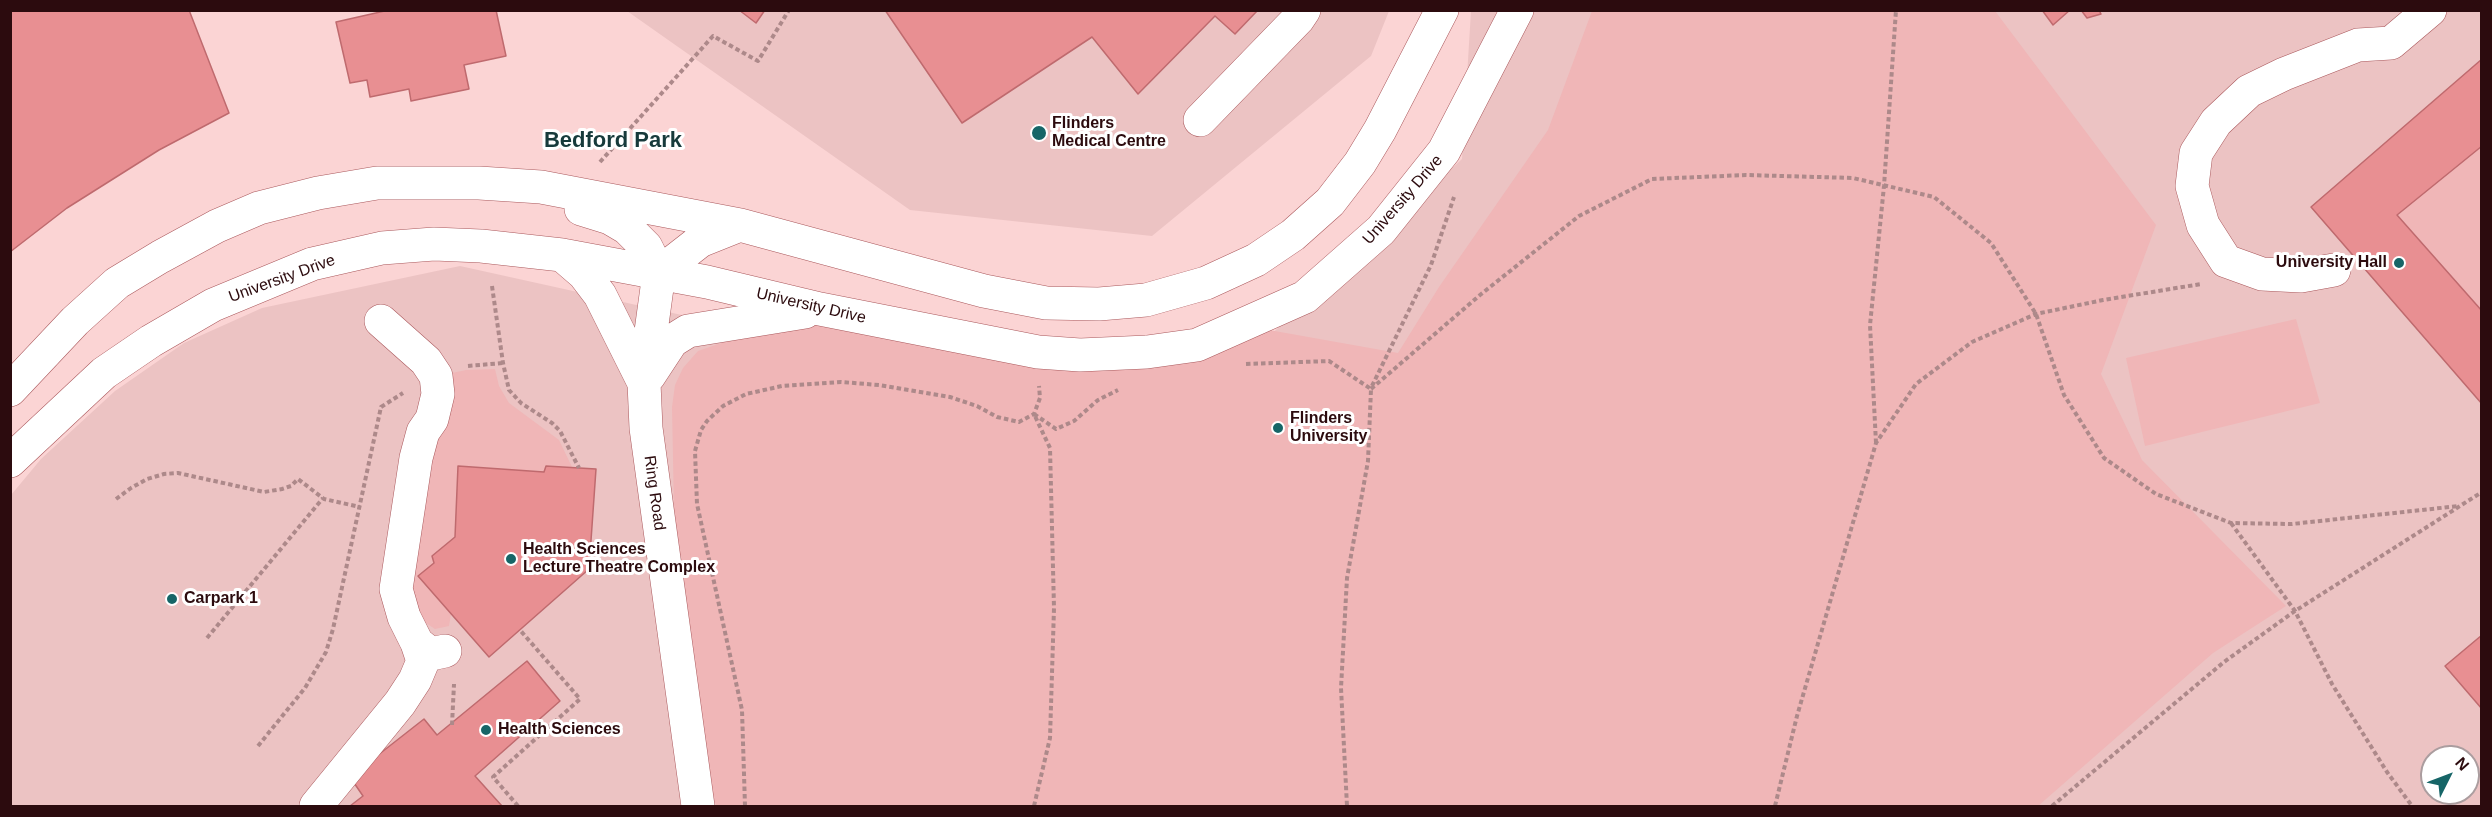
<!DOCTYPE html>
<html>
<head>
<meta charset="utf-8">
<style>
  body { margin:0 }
  #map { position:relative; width:2492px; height:817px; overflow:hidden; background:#fbd4d4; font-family:Arial,sans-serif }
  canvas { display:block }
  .frame { position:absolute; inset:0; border:12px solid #2c0b0e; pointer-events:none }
  .north { position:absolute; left:2420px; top:745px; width:60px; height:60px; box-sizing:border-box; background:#fff; border:2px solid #ab9d9f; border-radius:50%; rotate:48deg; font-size:16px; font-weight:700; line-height:24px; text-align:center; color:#2c0b0e }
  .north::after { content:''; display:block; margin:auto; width:21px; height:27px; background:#166567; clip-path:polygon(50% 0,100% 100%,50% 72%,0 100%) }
</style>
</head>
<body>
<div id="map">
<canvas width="2492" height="817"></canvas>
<div class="frame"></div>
<div class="north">N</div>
</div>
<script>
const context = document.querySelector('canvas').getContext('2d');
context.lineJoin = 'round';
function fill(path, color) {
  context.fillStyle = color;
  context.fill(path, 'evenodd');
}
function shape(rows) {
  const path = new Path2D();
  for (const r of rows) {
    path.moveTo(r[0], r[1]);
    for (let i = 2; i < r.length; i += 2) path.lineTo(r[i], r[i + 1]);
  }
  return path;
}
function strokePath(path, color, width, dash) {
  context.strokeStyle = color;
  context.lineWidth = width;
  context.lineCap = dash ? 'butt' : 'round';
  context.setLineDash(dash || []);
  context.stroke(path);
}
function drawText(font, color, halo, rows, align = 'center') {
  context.font = font + ' Arial,sans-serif';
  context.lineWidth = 6;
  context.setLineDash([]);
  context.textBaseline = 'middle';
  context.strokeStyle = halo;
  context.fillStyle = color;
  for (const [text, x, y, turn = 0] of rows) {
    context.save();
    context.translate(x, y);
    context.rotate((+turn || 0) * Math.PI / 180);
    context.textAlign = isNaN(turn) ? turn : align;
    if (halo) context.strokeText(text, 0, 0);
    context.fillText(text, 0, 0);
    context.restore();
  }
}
fill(shape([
  [627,11,1389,11,1371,56,1152,236,910,210],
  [1471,11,2481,11,2481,806,11,806,11,495,41,459,115,391,184,343,262,308,460,266,1057,398,1217,384,1462,159],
  [2432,757,2468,757,2468,793,2432,793]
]), '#ecc3c3');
fill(shape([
  [1592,11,1995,11,2156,225,2101,374,2142,460,2286,606,2213,653,2038,806,716,806,677,662,672,407,675,385,683,368,698,351,820,309,1038,352,1241,325,1398,353,1439,287,1548,130],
  [2481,146,2481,311,2397,215],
  [2296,319,2320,403,2145,446,2126,358],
  [495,369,499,386,509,403,559,440,572,467,547,466,544,472,458,466,455,537,432,556,451,614,449,626,435,629,426,623,414,605,409,588,425,467,453,399,452,373,466,370]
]), '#f0b6b7');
const building = shape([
  [10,10,189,10,229,113,159,150,67,208,10,252,10,10],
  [389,10,496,10,506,56,464,65,469,89,411,101,409,89,370,97,367,80,350,83,336,22,389,10],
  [739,10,765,10,756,23,739,10],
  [885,10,1258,10,1235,34,1215,16,1138,94,1092,37,962,123,885,10],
  [2042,10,2070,10,2053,25,2042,10],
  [2081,10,2099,10,2101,14,2087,18,2081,10],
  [2482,59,2482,146,2397,215,2482,311,2482,404,2311,207,2482,59],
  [458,466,544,472,546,466,596,469,589,569,489,657,418,576,434,563,432,556,455,537,458,466],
  [2482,635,2482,709,2445,666,2482,635],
  [527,661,560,701,475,776,502,806,350,806,363,796,350,777,424,719,437,735,527,661]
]);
fill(building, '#e88f92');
strokePath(building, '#bf6a6e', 1.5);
const minor = shape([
  [1200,120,1298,19,1304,10],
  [581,209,610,218,627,228,646,247,659,273],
  [562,255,584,274,600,295,644,383],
  [2334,270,2301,276,2262,274,2226,261,2203,225,2192,186,2196,153,2216,122,2249,91,2284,74,2358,45,2391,43,2430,10],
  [381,321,426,361,436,376,438,394,432,419,423,432,416,458,396,589,404,617,417,643,431,654,445,651],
  [649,376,672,341,688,331,805,312],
  [10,390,75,321,117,283,160,257,217,226,259,208,318,193,377,183,479,183,541,187,740,225,984,291,1046,303,1099,304,1146,300,1206,283,1256,260,1293,235,1330,202,1360,163,1380,130,1442,10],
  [10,461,104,373,151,341,213,305,312,264,382,248,434,244,481,246,562,255,707,282,820,309,1038,352,1080,355,1147,352,1197,345,1305,297,1381,230,1444,151,1517,10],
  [316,806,400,703,415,680,423,661,417,643],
  [698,806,646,428,644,383,659,273,700,241,740,225]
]);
strokePath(minor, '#aa585c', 34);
strokePath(shape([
  [600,162,713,36,758,61,789,10],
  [492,286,503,363,509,390,521,403,552,423,560,431,579,468],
  [1246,364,1329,361,1371,389,1368,461,1347,578,1341,688,1347,806],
  [468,366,503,363],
  [1372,386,1431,265,1454,197],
  [1371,389,1480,295,1579,216,1652,179,1746,175,1853,178,1934,197,1991,243,2036,314,2064,395,2104,458,2156,494,2231,523,2292,524,2459,506],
  [1034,414,1056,429,1074,421,1098,400,1118,390],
  [1876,443,1870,325,1884,186,1896,10],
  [116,499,131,488,147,479,164,474,178,473,264,492,282,489,291,486,298,479,324,499,360,507],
  [2231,523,2295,611,2332,684,2387,772,2412,806],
  [207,638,323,498],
  [452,725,454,684],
  [258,746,305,688,326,652,333,629,381,407,403,393],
  [518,806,493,777,580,699,520,630],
  [745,806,742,710,697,504,695,451,701,430,707,421,723,406,746,394,782,386,841,382,879,385,950,397,977,406,997,417,1019,422,1034,414,1040,398,1039,386],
  [1034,806,1050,738,1054,608,1050,448,1034,414],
  [1775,806,1797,716,1876,443,1916,384,1972,342,2036,314,2103,300,2201,284],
  [2052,806,2224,662,2295,611,2482,492]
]), '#ad898a', 4, [4.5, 3]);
strokePath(minor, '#fff', 33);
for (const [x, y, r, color] of [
  [1039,133,8,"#166567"],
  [2399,263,6,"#166567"],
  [1278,428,6,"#166567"],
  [511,559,6,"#166567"],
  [172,599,6,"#166567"],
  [486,730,6,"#166567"]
]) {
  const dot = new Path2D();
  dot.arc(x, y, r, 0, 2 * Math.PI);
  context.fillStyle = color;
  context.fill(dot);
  strokePath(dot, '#fff', 2);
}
drawText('bold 16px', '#2c0b0e', '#fff', [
  ["Flinders",1052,124],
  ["Medical Centre",1052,142],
  ["University Hall",2387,263,"right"],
  ["Flinders",1290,419],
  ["University",1290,437],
  ["Health Sciences",523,550],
  ["Lecture Theatre Complex",523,568],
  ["Carpark 1",184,599],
  ["Health Sciences",498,730]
], 'left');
drawText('16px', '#2c0b0e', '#fff', [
  ["University Drive",1403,200,-49],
  ["University Drive",282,279,-20],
  ["University Drive",811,306,13],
  ["Ring Road",654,493,82]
]);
drawText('bold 22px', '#173a3b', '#fff', [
  ["Bedford Park",613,141]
]);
</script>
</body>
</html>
